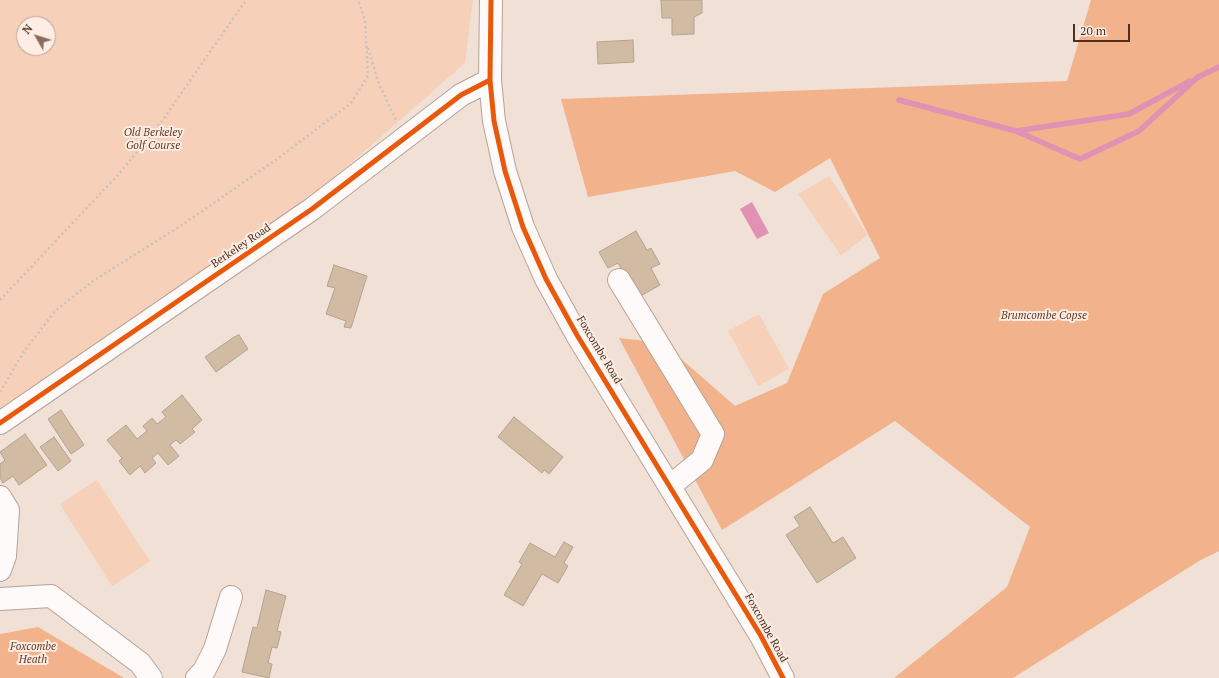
<!DOCTYPE html>
<style>
body{margin:0}
#map{position:relative;width:1219px;height:678px;overflow:hidden;background:#f0e0d6;font-family:"PT Serif",serif}
canvas{display:block}
.north{position:absolute;left:16px;top:16px;width:40px;height:40px;box-sizing:border-box;background:#fdede5;border:1px solid #b7a296;border-radius:50%;rotate:309deg;font-size:11px;font-weight:700;line-height:16px;text-align:center;color:#4e311f}
.north::after{content:'';display:block;margin:auto;width:14px;height:18px;background:#876e5f;clip-path:polygon(50% 0,100% 100%,50% 72%,0 100%)}
.scale{position:absolute;left:1073px;top:24px;width:57px;height:18px;box-sizing:border-box;border:2px solid #4e311f;border-top:0;padding-left:5px;font-size:12px;line-height:14px;white-space:nowrap;color:#4e311f;-webkit-text-stroke:3px #fdede5;paint-order:stroke}
</style>
<div id="map">
<canvas width="1219" height="678"></canvas>
<div class="north">N</div>
<div class="scale">20 m</div>
</div>
<script>
const g = document.querySelector('canvas').getContext('2d');
g.lineJoin = 'round';
function paint(path, color) { g.fillStyle = color; g.fill(path, 'evenodd'); }
const poly = rows => new Path2D(rows.map(r => 'M' + r).join(''));
function trace(path, color, width, dash) { g.strokeStyle = color; g.lineWidth = width; g.lineCap = dash ? 'butt' : 'round'; g.setLineDash(dash || []); g.stroke(path); }
function label(font, color, halo, rows, align = 'center') {
  g.font = font + ' "PT Serif",serif'; g.lineWidth = 4; g.setLineDash([]); g.textBaseline = 'middle'; g.strokeStyle = halo; g.fillStyle = color; for (const [text, x, y, turn = 0] of rows) {
    g.save(); g.translate(x, y); g.rotate((+turn || 0) * Math.PI / 180); g.textAlign = isNaN(turn) ? turn : align; if (halo) g.strokeText(text, 0, 0); g.fillText(text, 0, 0); g.restore();
  }
}
paint(poly([
 [0,0,473,0,465,63,308,201,0,412],
 [24,24,48,24,48,48,24,48],
 [829,176,868,235,841,255,798,194],
 [759,314,789,369,758,386,728,331],
 [97,480,150,561,112,586,60,504]
]), '#f7d0b9');
paint(poly([
 [1091,0,1219,0,1219,551,1199,561,1013,678,894,678,1007,587,1030,527,895,421,722,530,619,338,663,343,735,406,787,383,823,294,880,258,830,158,775,192,735,171,588,197,561,99,1067,81],
 [38,627,124,678,0,678,0,634]
]), '#f2b28b');
paint(poly([
 [752,202,769,233,757,239,740,209]
]), '#e191b4');
trace(poly([
 [899,100,1016,131,1080,159,1139,131,1198,77,1219,67],
 [1016,131,1129,114,1190,81]
]), '#e191b4', 5.5);
const building = poly([
 [661,0,702,0,702,13,694,17,694,34,672,35,672,18,662,18,661,0],
 [633,40,634,62,598,64,597,42,633,40],
 [636,231,647,250,651,248,660,264,651,268,660,285,637,298,618,263,608,268,599,252,636,231],
 [334,265,367,276,351,328,344,327,346,321,326,314,335,288,327,286,334,265],
 [239,335,248,349,216,372,205,357,234,337,239,335],
 [182,395,202,420,192,429,195,432,180,444,176,440,170,445,179,456,168,465,158,453,152,458,156,463,145,473,140,466,130,475,119,461,122,458,107,440,126,425,137,439,147,431,143,426,152,418,157,424,166,417,162,412,182,395],
 [61,410,84,445,71,454,48,419,61,410],
 [514,417,563,457,549,474,544,470,542,473,498,437,514,417],
 [25,434,47,465,19,485,13,476,3,483,0,478,0,464,5,460,0,452,25,434],
 [54,437,71,461,58,471,40,447,54,437],
 [810,507,833,543,843,537,856,558,817,583,786,535,800,526,794,517,810,507],
 [564,542,573,547,564,563,568,566,558,583,542,574,523,606,504,595,522,564,519,562,530,543,555,557,564,542],
 [266,590,286,596,277,631,281,632,277,648,272,647,268,663,272,664,269,678,242,672,253,627,257,628,266,590]
]);
paint(building, '#d1bba2');
trace(building, '#b4a291', 1);
const minor = poly([
 [491,0,490,80,494,121,505,171,523,227,546,279,577,335,761,636,783,678],
 [619,280,713,434,702,460,670,486],
 [0,423,312,209,461,95,490,80],
 [0,497,8,510,5,556,0,570],
 [0,599,51,596,140,663,151,678],
 [197,678,204,671,215,649,231,597]
]);
trace(minor, '#b7a397', 24);
trace(poly([
 [368,48,379,84,396,120],
 [0,300,118,175,162,121,246,0],
 [0,392,23,353,55,311,93,281,185,223,277,159,351,103,368,76,365,20,358,0]
]), '#cac1bb', 2.5, [2, 3]);
trace(minor, '#fdfaf9', 22);
trace(poly([
 [491,0,490,80,494,121,505,171,523,227,546,279,577,335,761,636,783,678],
 [0,423,312,209,461,95,490,80]
]), '#e8590c', 5);
label('italic 11px', '#643a20', '#fdede5', [
 ["Old Berkeley",153,133],
 ["Golf Course",153,146],
 ["Brumcombe Copse",1044,316],
 ["Foxcombe",33,647],
 ["Heath",33,660]
]);
label('11px', '#4e311f', '#fdede5', [
 ["Berkeley Road",241,246,-34],
 ["Foxcombe Road",599,350,59],
 ["Foxcombe Road",766,628,61]
]);
</script>
